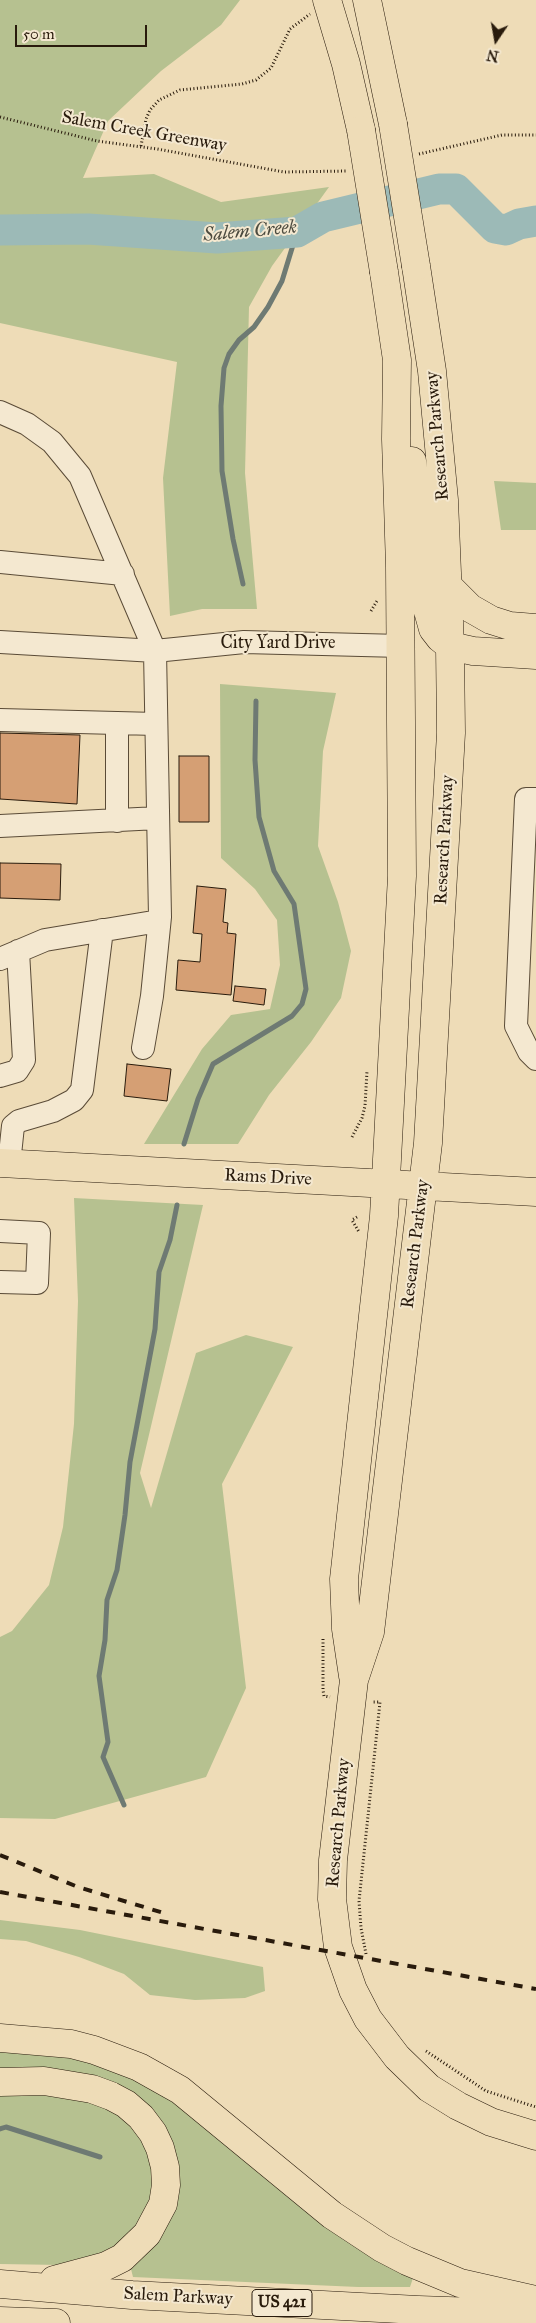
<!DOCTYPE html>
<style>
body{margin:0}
#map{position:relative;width:536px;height:2323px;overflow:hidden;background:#eedcb7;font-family:"IM FELL Great Primer",serif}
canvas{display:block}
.north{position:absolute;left:471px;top:15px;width:50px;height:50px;-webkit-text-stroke:4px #f4e8d0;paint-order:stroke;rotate:192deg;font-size:14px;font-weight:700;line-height:20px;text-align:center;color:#291b0c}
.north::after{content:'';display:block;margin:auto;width:18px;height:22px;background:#291b0c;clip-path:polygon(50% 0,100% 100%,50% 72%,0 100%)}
.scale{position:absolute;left:15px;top:25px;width:132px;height:22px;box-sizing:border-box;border:2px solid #291b0c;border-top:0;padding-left:6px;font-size:15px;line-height:18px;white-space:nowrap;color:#291b0c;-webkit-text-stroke:4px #f4e8d0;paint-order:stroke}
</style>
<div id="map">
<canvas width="536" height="2323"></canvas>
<div class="north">N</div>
<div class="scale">50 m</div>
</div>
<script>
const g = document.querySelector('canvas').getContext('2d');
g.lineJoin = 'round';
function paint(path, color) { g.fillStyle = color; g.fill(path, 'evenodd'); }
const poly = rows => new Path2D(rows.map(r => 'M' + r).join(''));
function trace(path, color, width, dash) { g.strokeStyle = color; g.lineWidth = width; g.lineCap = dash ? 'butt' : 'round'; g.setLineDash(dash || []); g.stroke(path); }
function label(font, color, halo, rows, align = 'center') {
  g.font = font + ' "IM FELL Great Primer",serif'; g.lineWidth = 4; g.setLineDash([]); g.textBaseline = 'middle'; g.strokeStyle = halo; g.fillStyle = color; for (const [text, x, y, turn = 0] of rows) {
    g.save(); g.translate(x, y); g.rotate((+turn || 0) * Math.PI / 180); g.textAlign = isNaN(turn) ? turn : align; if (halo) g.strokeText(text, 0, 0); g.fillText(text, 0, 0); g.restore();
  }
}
paint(poly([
 [0,0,240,0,221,25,161,71,108,121,83,178,154,174,221,202,329,187,272,266,249,307,245,473,257,609,202,609,170,616,163,478,177,362,0,323],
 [494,481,536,483,536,530,501,530],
 [220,684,336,693,323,751,318,846,338,902,351,951,341,998,311,1042,269,1095,238,1144,144,1144,202,1049,231,1015,270,1009,280,965,277,920,255,889,221,858],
 [74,1198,203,1205,140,1473,151,1508,196,1353,246,1335,293,1347,222,1484,246,1688,206,1777,55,1819,0,1818,0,1637,12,1631,49,1585,63,1527,74,1424,78,1301],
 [0,1920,80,1930,263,1967,265,1991,245,1998,195,2000,150,1995,124,1974,79,1957,26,1941,0,1939],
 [0,2046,61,2051,163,2091,413,2278,410,2287,358,2287,133,2277,130,2265,156,2240,155,2119,0,2071],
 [0,2092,59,2093,118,2112,146,2143,156,2181,143,2222,108,2253,61,2265,0,2264]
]), '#b6c190');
trace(poly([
 [243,584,233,539,222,471,221,406,224,368,229,354,239,340,254,327,268,307,282,281,297,232],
 [184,1144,198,1099,213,1064,292,1016,302,1004,306,989,294,904,274,871,259,817,255,760,256,701],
 [124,1805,103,1757,108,1742,99,1676,105,1640,107,1600,117,1570,125,1515,130,1462,155,1329,159,1272,170,1240,177,1205],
 [0,2129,6,2127,100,2157]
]), '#6e7a73', 5);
trace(poly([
 [0,230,88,229,217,238,297,232,323,217,439,189,456,189,495,228,506,230,519,224,536,221]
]), '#9cbab7', 31);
const building = poly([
 [0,733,80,735,77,804,0,799,0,733],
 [179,756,209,756,209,822,179,822,179,756],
 [0,863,61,864,60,900,0,898,0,863],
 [197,886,226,889,223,922,228,923,227,933,236,934,231,995,176,990,178,960,200,962,202,934,193,933,197,886],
 [235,986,266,989,264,1005,233,1001,235,986],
 [127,1064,171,1069,167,1101,124,1096,127,1064]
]);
paint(building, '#d59f74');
trace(building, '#291b0c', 1);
const minor = poly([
 [0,412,27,424,52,442,80,476,155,651,160,917,152,996,143,1048],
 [0,562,123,574],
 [0,642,155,651,244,642,401,646],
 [0,720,156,724],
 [536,799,526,799,516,1026,529,1052,536,1059],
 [117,821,117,723],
 [0,826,158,818],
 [0,959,45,940,159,921],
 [0,1076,17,1071,24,1060,18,951],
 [9,1164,13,1126,19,1121,53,1111,74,1100,82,1090,102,930],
 [0,1231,39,1233,37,1283,0,1282]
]);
const major = poly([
 [327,0,346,64,361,130],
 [367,0,393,124],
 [416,266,432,371,444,500,450,646,451,733,428,1143,370,1632,354,1680,333,1860,332,1899,338,1947,353,1990,368,2019,397,2057,429,2088,458,2106,491,2122,536,2136],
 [412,461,422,540,425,600,433,629,440,638,450,646,473,651,536,655],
 [448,586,470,608,491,620,510,626,536,628],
 [0,1163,536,1192],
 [353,1676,346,1629,344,1579,384,1216,402,876,400,567,396,439,397,360,384,272]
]);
const highway = poly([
 [0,2038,71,2044,94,2050,139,2067,180,2090,332,2215,382,2248,407,2261,460,2283,536,2300],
 [0,2082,44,2081,92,2089,111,2096,126,2104,141,2117,153,2133,160,2148,165,2167,166,2185,163,2204,147,2234,122,2258,106,2266,54,2280],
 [0,2284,132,2295,418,2310,536,2314],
 [0,2321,56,2323]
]);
trace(minor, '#5a4b37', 24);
trace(major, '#291b0c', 29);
trace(highway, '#291b0c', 29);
trace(poly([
 [0,117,97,141,157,149,284,172,347,171],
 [141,146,146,119,150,110,159,100,180,90,242,84,256,80,271,68,290,29,310,14],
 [419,154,502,135,536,135],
 [371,611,377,601],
 [352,1137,362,1118,365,1106,367,1071],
 [357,1217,352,1220,359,1232],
 [323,1639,323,1690,324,1696,330,1697],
 [366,1954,361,1928,359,1901,380,1702,373,1702],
 [426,2051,486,2091,536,2107]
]), '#291b0c', 3, [1, 2.5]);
trace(minor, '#f4e8d0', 22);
trace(major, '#eedcb7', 28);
trace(highway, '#eedcb7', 28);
trace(poly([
 [0,1855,78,1887,167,1914],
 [0,1892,536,1989]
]), '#291b0c', 4, [9, 9]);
const majorBridge = poly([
 [393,124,416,266],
 [361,130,384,272]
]);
trace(majorBridge, '#291b0c', 29, []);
trace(majorBridge, '#eedcb7', 28);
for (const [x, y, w] of [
 [282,2303,60]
]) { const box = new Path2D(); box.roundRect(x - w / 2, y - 13.5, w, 27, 4); g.fillStyle = '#f4e8d0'; g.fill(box); trace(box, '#291b0c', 1); }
label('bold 16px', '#291b0c', null, [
 ["US 421",282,2303]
]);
label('18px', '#291b0c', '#f4e8d0', [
 ["Salem Creek Greenway",144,132,10],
 ["Research Parkway",438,436,-95],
 ["City Yard Drive",278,644],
 ["Research Parkway",445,840,-87],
 ["Rams Drive",268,1178,3],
 ["Research Parkway",416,1244,-83],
 ["Research Parkway",339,1823,-85],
 ["Salem Parkway",178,2297,3]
]);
label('italic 19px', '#4c4b3f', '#f4e8d0', [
 ["Salem Creek",250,232,-5]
]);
</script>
